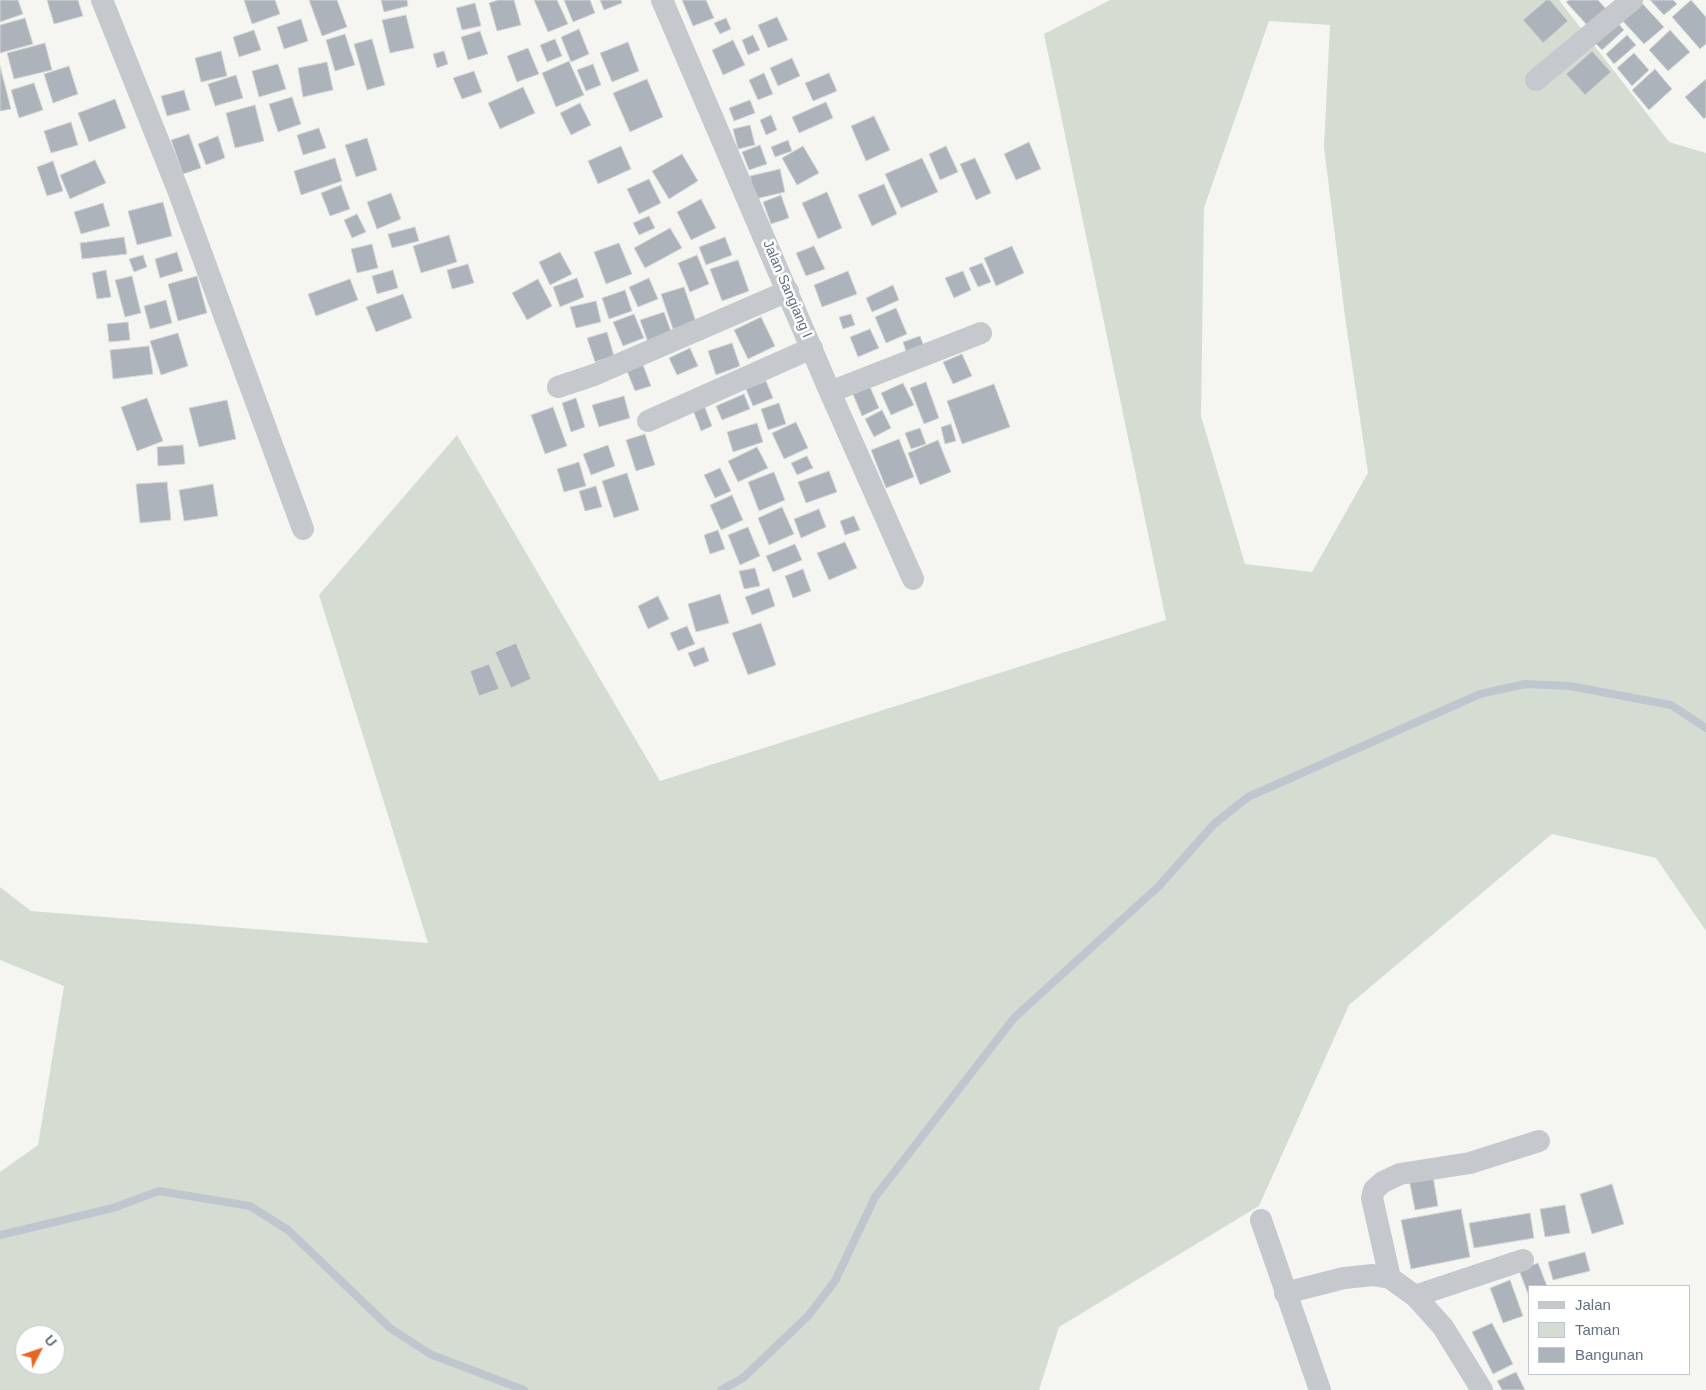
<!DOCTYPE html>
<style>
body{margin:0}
#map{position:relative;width:1706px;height:1390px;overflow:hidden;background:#f5f6f2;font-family:Arial,sans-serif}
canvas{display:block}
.legend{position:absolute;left:1528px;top:1285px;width:162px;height:90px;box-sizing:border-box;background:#fff;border:1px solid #c1c6ce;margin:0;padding:6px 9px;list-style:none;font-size:15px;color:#637184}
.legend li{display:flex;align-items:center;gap:10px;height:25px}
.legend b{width:25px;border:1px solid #c1c6ce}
.north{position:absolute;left:15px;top:1325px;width:50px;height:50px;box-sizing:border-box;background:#fff;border:1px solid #c1c6ce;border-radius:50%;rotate:49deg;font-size:14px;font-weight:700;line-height:20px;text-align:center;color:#637184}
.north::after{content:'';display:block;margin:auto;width:18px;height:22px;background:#e8661f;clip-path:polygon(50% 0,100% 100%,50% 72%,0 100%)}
</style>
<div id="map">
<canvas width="1706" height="1390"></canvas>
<ul class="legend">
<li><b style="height:6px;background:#c5c8cc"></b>Jalan</li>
<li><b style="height:14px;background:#d5ddd3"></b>Taman</li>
<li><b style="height:14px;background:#adb3ba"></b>Bangunan</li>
</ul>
<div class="north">U</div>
</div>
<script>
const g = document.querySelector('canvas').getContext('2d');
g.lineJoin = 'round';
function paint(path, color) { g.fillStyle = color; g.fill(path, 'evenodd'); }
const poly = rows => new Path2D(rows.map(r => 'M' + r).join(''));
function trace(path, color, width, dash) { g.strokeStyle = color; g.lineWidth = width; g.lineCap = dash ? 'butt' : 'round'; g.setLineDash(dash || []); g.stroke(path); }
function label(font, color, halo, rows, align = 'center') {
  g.font = font + ' Arial,sans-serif'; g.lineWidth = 5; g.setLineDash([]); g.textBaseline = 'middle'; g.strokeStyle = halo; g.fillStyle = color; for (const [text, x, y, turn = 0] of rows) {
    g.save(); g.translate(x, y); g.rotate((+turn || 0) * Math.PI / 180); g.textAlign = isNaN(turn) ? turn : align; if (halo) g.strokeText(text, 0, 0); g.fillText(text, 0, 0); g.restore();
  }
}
paint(poly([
 [1110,0,1559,0,1669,142,1706,153,1706,931,1656,858,1552,834,1349,1005,1259,1206,1059,1327,1039,1390,0,1390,0,1172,38,1145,64,986,0,960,0,887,31,911,428,943,319,595,457,435,660,781,1166,620,1044,34],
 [1269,21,1330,25,1324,147,1345,317,1368,473,1312,572,1245,564,1201,416,1204,208],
 [25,1335,55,1335,55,1365,25,1365]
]), '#d5ddd3');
trace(poly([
 [0,1235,113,1208,159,1191,250,1206,288,1230,390,1328,430,1354,524,1390],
 [721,1390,743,1378,808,1316,835,1281,875,1197,1014,1018,1159,886,1214,824,1248,797,1480,694,1525,684,1570,686,1671,705,1706,728]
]), '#bec7cd', 8);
const building = poly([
 [0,0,18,0,23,14,0,22,0,0],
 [47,0,78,0,83,16,54,24,47,0],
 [244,0,275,0,280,14,252,24,244,0],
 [309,0,337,0,347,27,322,36,309,0],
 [381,0,407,0,408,6,384,12,381,0],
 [498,0,514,0,521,25,497,31,489,3,498,0],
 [534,0,557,0,568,24,548,32,534,0],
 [564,0,590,0,595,13,573,22,564,0],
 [600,0,621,0,622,3,604,10,600,0],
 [682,0,706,0,714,18,693,26,682,0],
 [1546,0,1550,0,1568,21,1543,43,1523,20,1546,0],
 [1569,0,1598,0,1607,10,1588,26,1566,2,1569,0],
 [1650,0,1673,0,1677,4,1664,15,1650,0],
 [1691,0,1706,17,1706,44,1700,49,1672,17,1691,0],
 [1640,1,1664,27,1644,44,1620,18,1640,1],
 [475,3,481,26,462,30,456,8,475,3],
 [406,15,414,48,390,53,382,20,406,15],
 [777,17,788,40,768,48,758,25,777,17],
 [25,18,33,44,0,53,0,25,25,18],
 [726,18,731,29,720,34,714,23,726,18],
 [301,19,308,41,284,49,277,27,301,19],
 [1614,19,1624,30,1602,50,1591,39,1614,19],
 [579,29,589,54,571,62,561,37,579,29],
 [254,30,261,50,239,57,233,37,254,30],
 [1670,30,1690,52,1668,71,1649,50,1670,30],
 [480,31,488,54,468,60,461,37,480,31],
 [345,34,355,65,335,71,326,40,345,34],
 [753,35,760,50,748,55,742,40,753,35],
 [1627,35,1636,45,1614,64,1606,54,1627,35],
 [372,39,385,85,367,90,354,44,372,39],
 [555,39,562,56,547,62,540,45,555,39],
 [733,40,745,65,723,75,712,50,733,40],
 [628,42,639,71,612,82,600,53,628,42],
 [45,43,52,70,14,79,7,53,45,43],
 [528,48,539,74,517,82,507,56,528,48],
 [221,51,227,76,201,82,195,58,221,51],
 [444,51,448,64,437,68,433,54,444,51],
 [1592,51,1611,72,1585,95,1566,74,1592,51],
 [1634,53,1649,70,1632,86,1617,68,1634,53],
 [792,58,800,76,778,86,770,68,792,58],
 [569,61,584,95,556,107,542,73,569,61],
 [327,62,333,90,303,97,298,68,327,62],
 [278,64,286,89,259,97,252,71,278,64],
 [593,64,601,85,586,91,577,70,593,64],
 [0,66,11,109,0,111,0,66],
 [69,66,78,94,53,103,44,74,69,66],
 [1655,69,1672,89,1649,110,1632,90,1655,69],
 [474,71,482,92,462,99,453,78,474,71],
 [764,73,773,94,758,100,749,80,764,73],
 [829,73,837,91,813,101,805,83,829,73],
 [236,75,243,98,215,106,208,84,236,75],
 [647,79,663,117,630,132,613,93,647,79],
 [1706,79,1706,117,1704,119,1685,97,1706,79],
 [34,83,43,110,19,118,11,90,34,83],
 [523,87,535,113,500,129,488,103,523,87],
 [184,90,190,110,167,116,161,96,184,90],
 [292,97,301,124,278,132,269,104,292,97],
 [115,99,126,128,89,142,78,113,115,99],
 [750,100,755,113,734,121,729,108,750,100],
 [826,102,833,118,799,133,792,117,826,102],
 [580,103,591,125,571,135,560,113,580,103],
 [255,105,264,141,235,148,226,113,255,105],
 [771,115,777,130,766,135,760,120,771,115],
 [874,116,890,150,866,161,851,126,874,116],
 [71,122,78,145,51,153,44,131,71,122],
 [750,125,755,145,738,149,733,129,750,125],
 [319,128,326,148,303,155,297,135,319,128],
 [189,134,201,168,183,174,171,140,189,134],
 [218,136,225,158,206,165,198,144,218,136],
 [367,138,377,170,356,177,345,145,367,138],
 [788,140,792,151,775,157,771,147,788,140],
 [1029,142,1041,169,1016,180,1004,154,1029,142],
 [760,145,767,164,749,170,742,152,760,145],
 [621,146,631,169,598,184,588,161,621,146],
 [803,146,819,173,797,185,782,158,803,146],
 [946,146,958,172,940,180,929,154,946,146],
 [682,154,698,181,669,199,652,171,682,154],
 [335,158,342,181,301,195,294,171,335,158],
 [922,158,938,192,901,208,885,174,922,158],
 [975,158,991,193,976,200,960,164,975,158],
 [95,160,106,183,70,199,60,175,95,160],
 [53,161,63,191,47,196,37,167,53,161],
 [780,169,785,192,755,199,750,176,780,169],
 [649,179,661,203,639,214,627,189,649,179],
 [884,184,897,214,872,226,858,195,884,184],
 [341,185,350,209,330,216,321,193,341,185],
 [827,192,842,228,818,239,802,203,827,192],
 [391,193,401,219,377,229,367,202,391,193],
 [781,195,789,218,771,224,763,202,781,195],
 [701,199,716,228,691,240,677,212,701,199],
 [163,202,172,236,137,245,128,211,163,202],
 [103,203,110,226,81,234,74,212,103,203],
 [357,214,366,232,352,238,344,220,357,214],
 [649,216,655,228,639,235,633,223,649,216],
 [415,227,419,241,392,248,388,234,415,227],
 [670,228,682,248,645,268,634,248,670,228],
 [449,235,457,262,421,273,413,246,449,235],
 [124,237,127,254,82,259,80,243,124,237],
 [725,237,732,255,706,265,699,247,725,237],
 [619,243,632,274,606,284,594,252,619,243],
 [372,244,378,268,357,273,351,249,372,244],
 [814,246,825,269,806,276,796,253,814,246],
 [1012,246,1024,273,996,286,984,258,1012,246],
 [177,252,183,271,160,278,155,259,177,252],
 [560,252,572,274,550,285,539,262,560,252],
 [143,255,147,267,134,272,129,259,143,255],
 [697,255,709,284,690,292,678,263,697,255],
 [738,260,749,291,722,301,710,269,738,260],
 [982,263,991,282,978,287,969,268,982,263],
 [468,264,474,283,452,289,447,270,468,264],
 [106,270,111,297,97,299,92,273,106,270],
 [393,270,398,288,377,294,372,276,393,270],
 [848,271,857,294,822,307,814,285,848,271],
 [963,271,971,290,954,298,945,278,963,271],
 [132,276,141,313,125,317,115,280,132,276],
 [197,276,207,313,178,321,168,284,197,276],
 [577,278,584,297,560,307,553,287,577,278],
 [649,278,658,299,638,307,629,287,649,278],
 [350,279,358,300,316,316,308,294,350,279],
 [538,279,552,306,527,320,512,293,538,279],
 [893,285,899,300,872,312,866,298,893,285],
 [684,287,696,322,673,329,661,294,684,287],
 [625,290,632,311,609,319,602,298,625,290],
 [403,294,412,318,376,332,366,307,403,294],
 [166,300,172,323,150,329,144,306,166,300],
 [596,301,601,322,576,328,570,307,596,301],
 [896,308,907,334,886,343,875,317,896,308],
 [664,312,672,334,648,342,640,320,664,312],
 [634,314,644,338,623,346,613,322,634,314],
 [851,314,855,325,843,329,839,317,851,314],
 [761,317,775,346,748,359,734,330,761,317],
 [128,322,130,340,109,342,107,324,128,322],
 [870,329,879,348,858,357,850,337,870,329],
 [607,332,614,356,595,362,587,338,607,332],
 [178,333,188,366,161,375,150,341,178,333],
 [920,336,926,352,908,358,903,342,920,336],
 [732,343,740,366,716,375,708,351,732,343],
 [149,346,153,374,113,379,110,350,149,346],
 [690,348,698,366,677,375,669,358,690,348],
 [962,354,972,376,953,384,943,362,962,354],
 [643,365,651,386,635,391,627,371,643,365],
 [867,380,879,408,862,416,850,387,867,380],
 [766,381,773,398,753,406,746,389,766,381],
 [926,382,939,418,924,424,910,388,926,382],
 [903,383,914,405,891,415,881,393,903,383],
 [994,384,1010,427,962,444,947,401,994,384],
 [744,394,750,409,722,420,716,406,744,394],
 [624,396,630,418,599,427,592,405,624,396],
 [147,398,163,441,137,451,121,407,147,398],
 [576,398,585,427,571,432,562,403,576,398],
 [227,400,236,439,199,447,189,408,227,400],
 [779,403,786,424,768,430,761,409,779,403],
 [704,405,712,426,701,431,693,410,704,405],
 [553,407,567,446,545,454,531,415,553,407],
 [882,410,891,428,874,437,865,419,882,410],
 [796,422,808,448,784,459,772,433,796,422],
 [757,423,763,442,733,452,727,432,757,423],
 [951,424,956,441,945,444,941,427,951,424],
 [920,428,926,444,911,449,905,433,920,428],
 [645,434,655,465,636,471,626,440,645,434],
 [899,439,914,477,886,488,871,450,899,439],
 [938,440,951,472,920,485,908,453,938,440],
 [183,445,185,464,158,466,157,447,183,445],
 [608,445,615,466,591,475,583,454,608,445],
 [757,447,768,468,738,482,728,461,757,447],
 [807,456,813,468,797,475,791,463,807,456],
 [579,462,586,486,564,492,557,469,579,462],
 [720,468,731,491,715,498,704,475,720,468],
 [829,471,837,492,806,503,798,482,829,471],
 [774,472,785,500,759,511,748,482,774,472],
 [627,473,639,510,614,518,602,481,627,473],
 [167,482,171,520,140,523,136,484,167,482],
 [213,484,218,516,184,521,179,490,213,484],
 [596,486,602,507,585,511,579,491,596,486],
 [732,495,743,520,721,530,710,505,732,495],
 [782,507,794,534,769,545,758,518,782,507],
 [819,509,826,527,801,538,794,519,819,509],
 [854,516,860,530,845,535,840,521,854,516],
 [748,527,760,556,740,565,728,535,748,527],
 [718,530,725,549,710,554,704,535,718,530],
 [845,542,857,568,829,580,817,553,845,542],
 [795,544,802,560,773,572,766,556,795,544],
 [755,568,760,586,744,589,739,571,755,568],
 [803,569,811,591,793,598,785,576,803,569],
 [769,588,775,606,752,615,745,597,769,588],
 [720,594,729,623,696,632,688,604,720,594],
 [658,596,669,619,648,629,638,606,658,596],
 [761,623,776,665,748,675,732,633,761,623],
 [687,626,695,644,678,651,670,633,687,626],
 [516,643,531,679,511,688,495,652,516,643],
 [704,647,709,661,694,667,688,653,704,647],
 [489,664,499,689,479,696,470,671,489,664],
 [1433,1176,1438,1206,1415,1210,1409,1179,1433,1176],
 [1612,1184,1624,1224,1592,1234,1580,1194,1612,1184],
 [1565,1205,1570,1233,1545,1237,1540,1209,1565,1205],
 [1461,1209,1470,1257,1411,1269,1401,1220,1461,1209],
 [1530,1213,1534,1238,1474,1248,1469,1223,1530,1213],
 [1585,1252,1590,1271,1553,1280,1548,1262,1585,1252],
 [1538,1263,1547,1286,1530,1286,1530,1299,1519,1270,1538,1263],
 [1510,1280,1523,1316,1503,1323,1490,1288,1510,1280],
 [1492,1323,1513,1364,1493,1374,1472,1332,1492,1323],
 [1516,1372,1525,1390,1502,1390,1497,1381,1516,1372]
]);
paint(building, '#adb3ba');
trace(building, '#d6d7d4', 1);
trace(poly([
 [102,0,178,190,303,529],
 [662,0,830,392,913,579],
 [1536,80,1632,0],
 [558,387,594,375,788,291],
 [830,392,981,333],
 [648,421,812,348],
 [1261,1220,1320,1390],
 [1390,1278,1372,1198,1374,1190,1383,1182,1400,1174,1470,1163,1539,1141],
 [1285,1293,1344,1278,1373,1275,1390,1278,1415,1296,1443,1327,1482,1390],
 [1415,1296,1523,1260]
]), '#c5c8cc', 22);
label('14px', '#637184', '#fff', [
 ["Jalan Sangiang I",787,289,67]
]);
</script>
